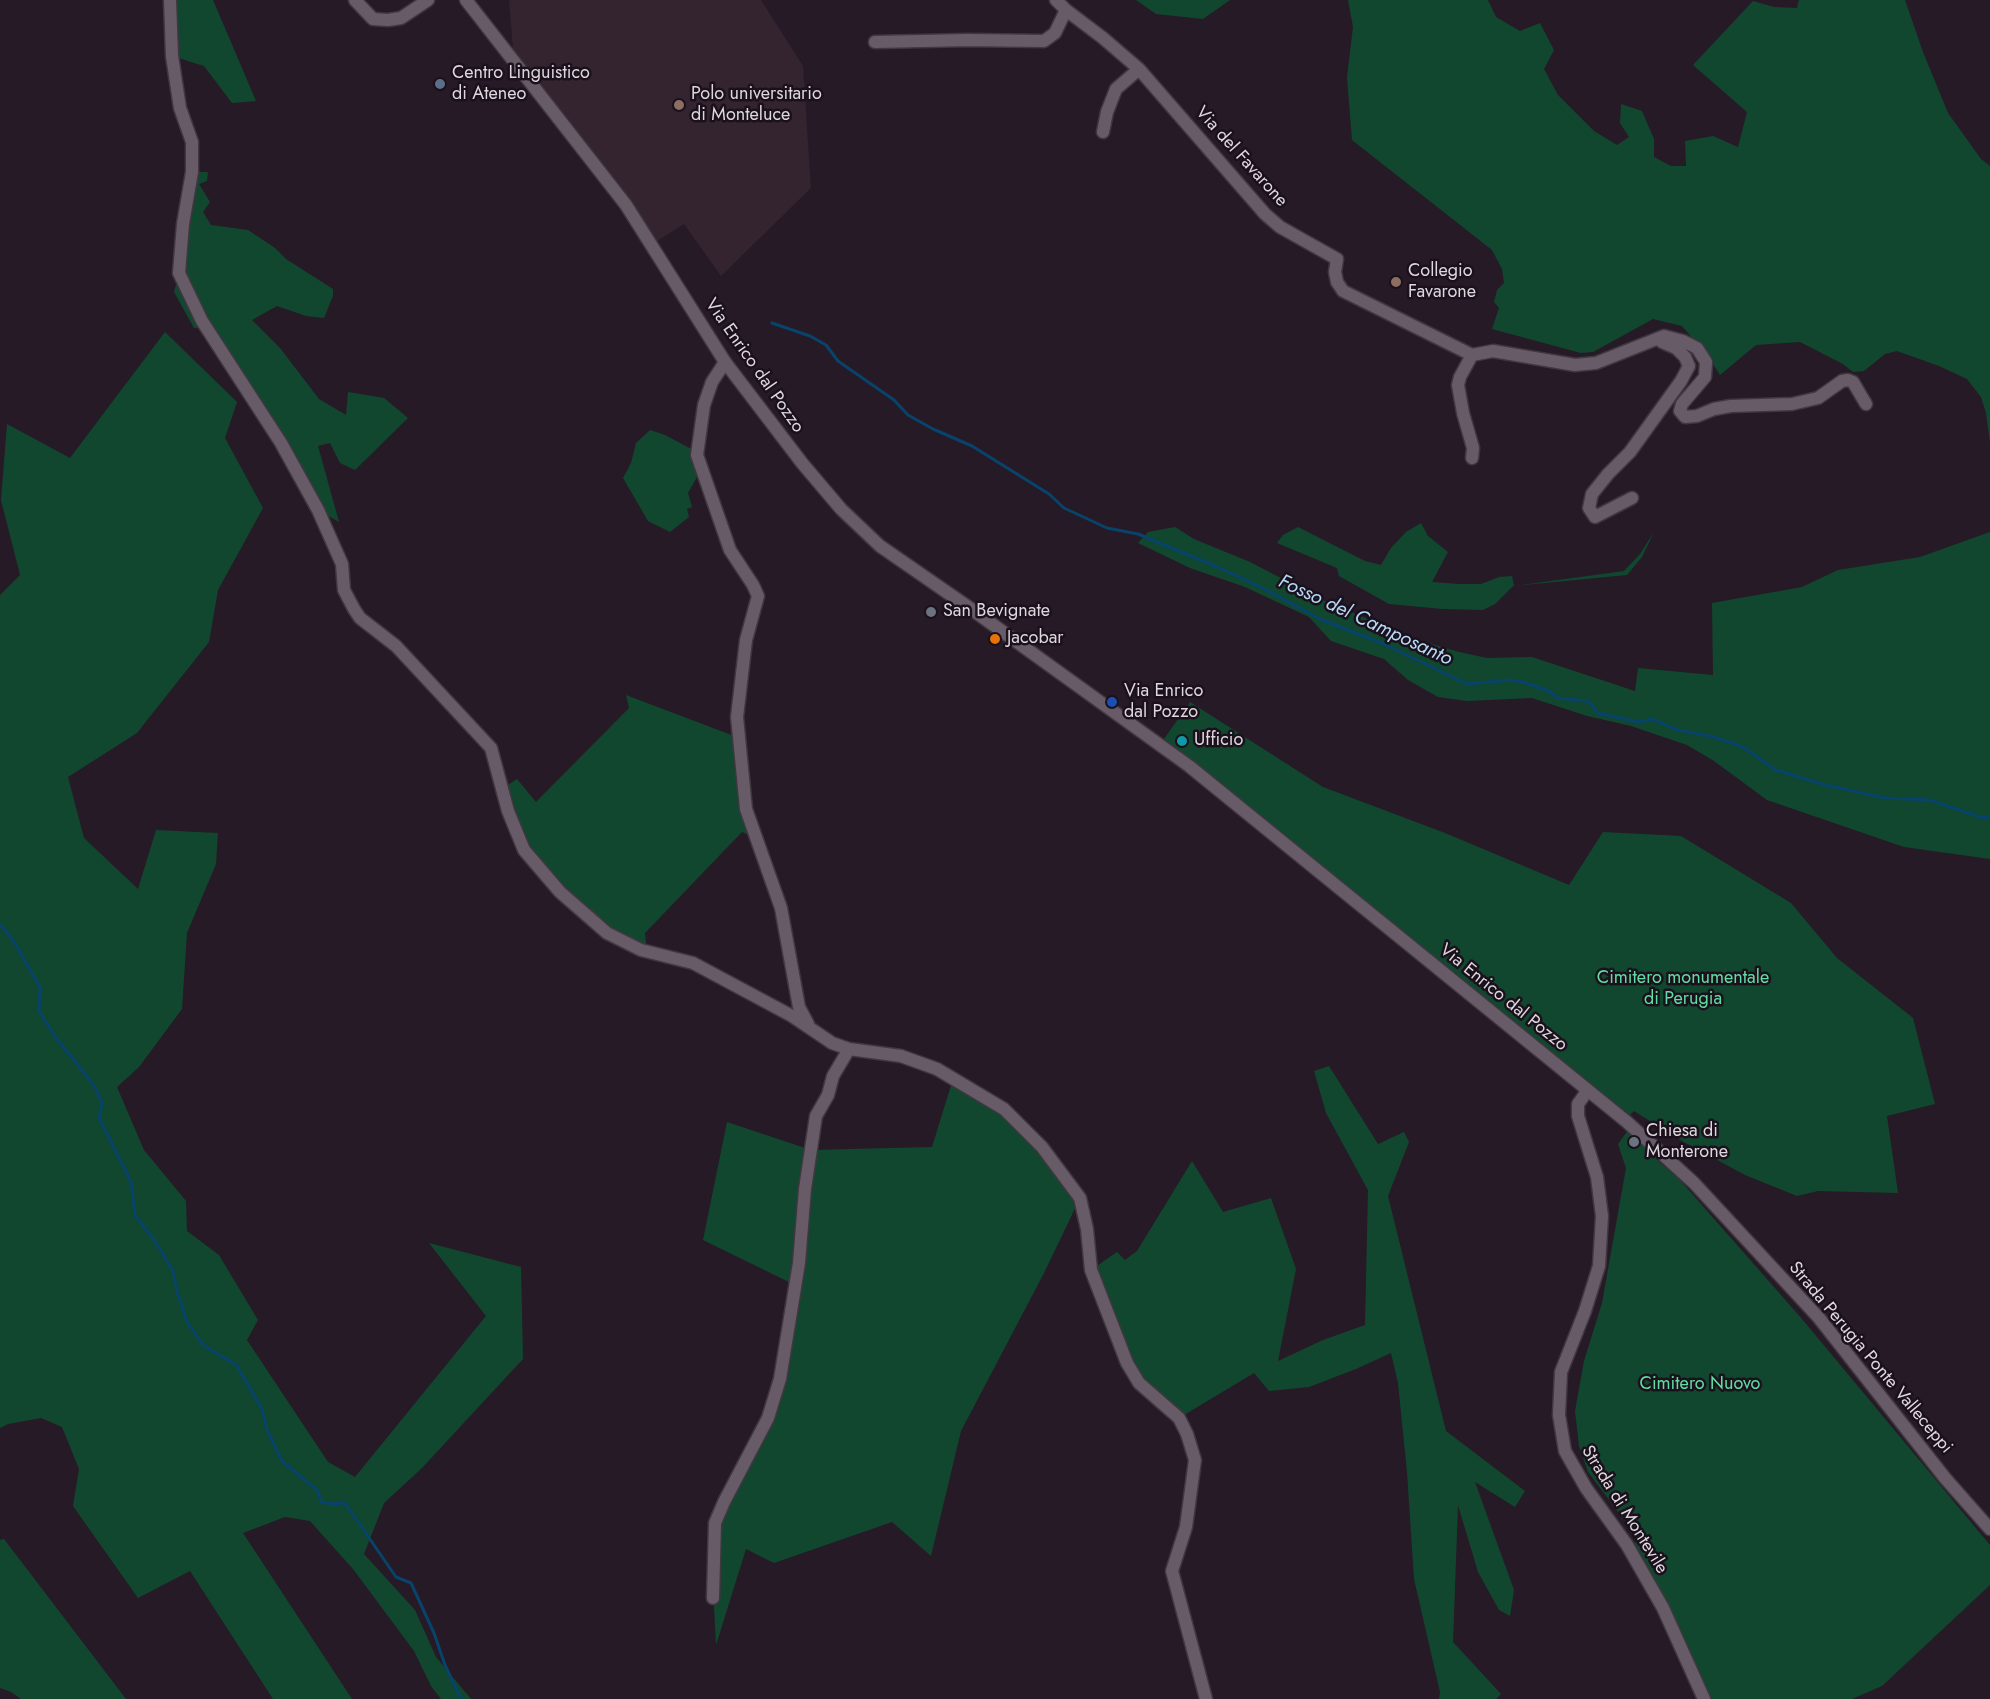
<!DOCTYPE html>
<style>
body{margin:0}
canvas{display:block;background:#251a25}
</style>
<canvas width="1990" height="1699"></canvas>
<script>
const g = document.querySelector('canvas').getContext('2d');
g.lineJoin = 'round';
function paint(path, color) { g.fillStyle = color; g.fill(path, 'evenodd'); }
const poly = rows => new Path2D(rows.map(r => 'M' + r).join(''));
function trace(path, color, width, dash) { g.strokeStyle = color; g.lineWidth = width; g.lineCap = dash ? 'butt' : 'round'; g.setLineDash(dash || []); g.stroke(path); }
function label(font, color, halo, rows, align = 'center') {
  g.font = font + ' Jost,sans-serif'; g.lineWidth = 5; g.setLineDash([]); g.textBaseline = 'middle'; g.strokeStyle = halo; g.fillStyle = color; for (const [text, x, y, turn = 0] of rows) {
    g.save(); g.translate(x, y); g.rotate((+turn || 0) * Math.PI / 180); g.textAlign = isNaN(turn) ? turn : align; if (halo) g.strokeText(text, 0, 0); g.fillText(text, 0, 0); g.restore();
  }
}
paint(poly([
 [509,0,761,0,803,66,811,188,721,276,684,224,651,245,513,49]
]), '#33242f');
paint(poly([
 [170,0,213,0,256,101,232,103,204,66,172,56],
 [1136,0,1230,0,1203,19,1156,14],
 [1348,0,1488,0,1496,17,1520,31,1540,23,1554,50,1544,69,1558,95,1594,131,1617,145,1629,137,1620,123,1621,104,1642,111,1654,139,1654,157,1671,166,1686,166,1685,141,1713,136,1738,147,1747,112,1693,65,1753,1,1774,7,1797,8,1799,0,1905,0,1923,52,1948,113,1981,159,1990,166,1990,443,1986,413,1981,397,1967,379,1939,366,1897,351,1885,354,1864,371,1853,372,1843,364,1800,342,1756,345,1720,375,1707,355,1682,326,1653,319,1593,352,1581,353,1492,329,1499,308,1494,302,1497,290,1504,283,1502,269,1492,250,1352,140,1347,77,1353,27],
 [192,172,208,172,207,181,199,184,210,202,203,212,211,225,248,230,275,248,286,259,333,289,333,296,324,318,306,316,277,306,252,320,280,348,319,399,346,415,348,392,384,398,408,418,355,470,340,463,330,443,318,446,339,522,318,510,207,329,194,328,174,292,179,273],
 [165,332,237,402,225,438,263,508,218,590,209,642,137,733,68,777,84,838,138,889,156,830,218,833,216,864,187,933,182,1009,139,1067,117,1087,144,1150,186,1201,187,1231,219,1255,258,1320,247,1340,328,1462,355,1477,486,1316,429,1243,521,1267,523,1359,422,1468,384,1503,364,1554,415,1610,436,1657,471,1699,441,1699,431,1686,414,1651,353,1569,310,1521,285,1517,243,1533,352,1699,273,1699,190,1571,138,1598,73,1506,79,1469,62,1427,41,1418,8,1424,0,1428,0,595,20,575,1,500,7,424,70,458],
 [650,430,665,435,697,452,702,475,697,477,688,493,692,507,687,509,689,517,670,532,648,521,623,478,631,463,636,443],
 [1421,523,1428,536,1448,552,1432,582,1459,584,1481,584,1499,577,1512,576,1514,586,1624,571,1640,554,1654,532,1642,557,1627,575,1513,586,1495,604,1483,610,1442,609,1389,604,1339,576,1337,568,1277,543,1283,535,1298,527,1365,561,1381,565,1391,548,1406,532],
 [1175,527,1194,539,1250,562,1325,601,1418,640,1459,652,1487,658,1532,657,1635,691,1638,668,1713,675,1712,603,1802,587,1838,570,1920,557,1990,532,1990,859,1904,847,1767,800,1714,761,1687,745,1631,726,1587,716,1532,698,1467,701,1438,697,1408,680,1384,659,1331,641,1309,617,1245,587,1190,568,1138,543,1148,532],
 [626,695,734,736,755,838,742,832,645,933,647,952,607,933,524,850,502,789,517,779,536,802,629,708],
 [1190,702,1323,787,1445,833,1569,885,1603,832,1681,836,1791,903,1837,958,1913,1018,1935,1104,1887,1116,1898,1193,1818,1191,1797,1196,1745,1175,1682,1141,1634,1111,1630,1115,1164,739],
 [1329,1066,1378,1144,1404,1132,1409,1142,1388,1196,1446,1431,1525,1491,1515,1507,1475,1482,1514,1590,1510,1616,1499,1610,1478,1572,1458,1505,1453,1642,1501,1694,1496,1699,1439,1699,1440,1692,1414,1579,1407,1472,1398,1383,1391,1353,1356,1369,1309,1387,1269,1391,1254,1373,1179,1418,1139,1383,1091,1270,1117,1252,1125,1260,1137,1251,1192,1161,1223,1212,1271,1198,1296,1269,1278,1361,1323,1340,1365,1325,1368,1190,1326,1113,1314,1071],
 [953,1079,1004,1109,1080,1198,1044,1273,961,1431,931,1556,892,1522,774,1563,746,1549,716,1645,713,1587,715,1523,768,1418,795,1285,703,1240,727,1122,811,1150,932,1147],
 [1629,1129,1660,1155,1656,1159,1680,1180,1802,1319,1990,1545,1990,1585,1882,1686,1852,1699,1702,1699,1627,1545,1640,1541,1588,1472,1579,1446,1575,1411,1584,1361,1602,1303,1626,1168,1618,1144],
 [4,1539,126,1699,21,1699,11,1692,0,1688,0,1540]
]), '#11472f');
trace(poly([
 [772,323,810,336,826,345,838,361,894,400,908,415,933,429,972,446,1049,494,1064,508,1107,528,1138,534,1215,566,1263,588,1320,619,1384,644,1467,684,1510,680,1523,682,1549,691,1557,698,1588,701,1598,713,1638,722,1653,719,1674,729,1714,737,1743,747,1776,770,1822,784,1885,798,1930,800,1980,817,1990,818],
 [0,925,11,937,40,987,39,1011,56,1038,93,1084,102,1102,99,1118,131,1182,135,1215,154,1240,173,1271,177,1291,187,1322,203,1345,236,1365,262,1409,267,1430,282,1461,318,1491,321,1502,333,1504,345,1503,396,1577,411,1583,434,1633,445,1665,461,1699]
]), '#07436b', 3);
const minor = poly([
 [170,0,172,56,180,108,192,142,192,172,183,224,179,273,202,321,281,443,318,510,342,564,344,590,354,609,360,618,396,646,491,748,508,811,524,850,560,892,607,933,641,950,693,963,792,1016,832,1043,849,1049,833,1076,828,1095,816,1116,805,1189,799,1263,780,1379,768,1418,724,1502,715,1523,713,1598],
 [355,0,373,19,388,20,401,18,428,0],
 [466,0,626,205,725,362,802,463,841,509,880,546,974,611,1189,766,1627,1122,1694,1183,1819,1318,1945,1478,1990,1529],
 [1056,0,1066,10,1103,38,1139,69,1265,214,1280,227,1337,259,1335,272,1337,282,1343,291,1472,355,1493,351,1575,365,1596,363,1664,336,1683,341,1697,348,1706,362,1705,377,1682,404,1680,411,1685,417,1697,416,1714,409,1731,406,1792,404,1818,398,1842,381,1848,380,1853,382,1866,404],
 [875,42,968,40,1044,41,1055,33,1066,10],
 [1103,132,1107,112,1116,89,1139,69],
 [1472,355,1460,377,1458,385,1463,413,1473,448,1472,458],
 [725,362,712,382,704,405,697,455,730,550,753,585,758,596,746,640,737,717,746,809,781,908,799,1007,808,1024],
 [1632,498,1595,517,1589,508,1592,494,1608,474,1630,452,1681,381,1689,366,1685,357,1676,348,1662,342],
 [849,1049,901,1056,937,1069,1004,1109,1042,1147,1080,1198,1087,1229,1091,1270,1127,1363,1139,1383,1179,1418,1187,1434,1195,1460,1186,1527,1172,1571,1206,1699],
 [1588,1090,1578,1104,1578,1116,1597,1177,1602,1216,1599,1266,1585,1311,1561,1372,1559,1415,1565,1451,1586,1488,1627,1545,1663,1608,1704,1699]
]);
trace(minor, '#403740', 15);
trace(minor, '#685b68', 12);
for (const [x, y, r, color] of [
 [440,84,6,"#5c6f8a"],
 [679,105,6,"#8d6e63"],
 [1396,282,6,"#8d6e63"],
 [931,612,6,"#6b7280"],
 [995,639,6,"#e8710a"],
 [1112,702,6,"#1a4fb4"],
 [1182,741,6,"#0f9aa8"],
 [1634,1142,6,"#6b7280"]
]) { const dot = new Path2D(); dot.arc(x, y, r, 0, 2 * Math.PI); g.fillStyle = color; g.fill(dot); trace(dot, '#1b111c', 2); }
label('18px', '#ded7de', '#1b111c', [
 ["Centro Linguistico",452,74],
 ["di Ateneo",452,95],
 ["Polo universitario",691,95],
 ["di Monteluce",691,116],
 ["Collegio",1408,272],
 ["Favarone",1408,293],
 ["San Bevignate",943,612],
 ["Jacobar",1007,639],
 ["Via Enrico",1124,692],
 ["dal Pozzo",1124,713],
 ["Ufficio",1194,741],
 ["Chiesa di",1646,1132],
 ["Monterone",1646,1153]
], 'left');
label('18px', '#ded7de', '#1b111c', [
 ["Via del Favarone",1241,157,48],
 ["Via Enrico dal Pozzo",754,366,55],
 ["Via Enrico dal Pozzo",1503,998,39],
 ["Strada Perugia Ponte Valleceppi",1870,1358,50],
 ["Strada di Montevile",1624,1510,58]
]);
label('18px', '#60dda2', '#1b111c', [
 ["Cimitero monumentale",1683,979],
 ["di Perugia",1683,1000],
 ["Cimitero Nuovo",1700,1385]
]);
label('italic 20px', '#b6d9f8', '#1b111c', [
 ["Fosso del Camposanto",1365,621,25]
]);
</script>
